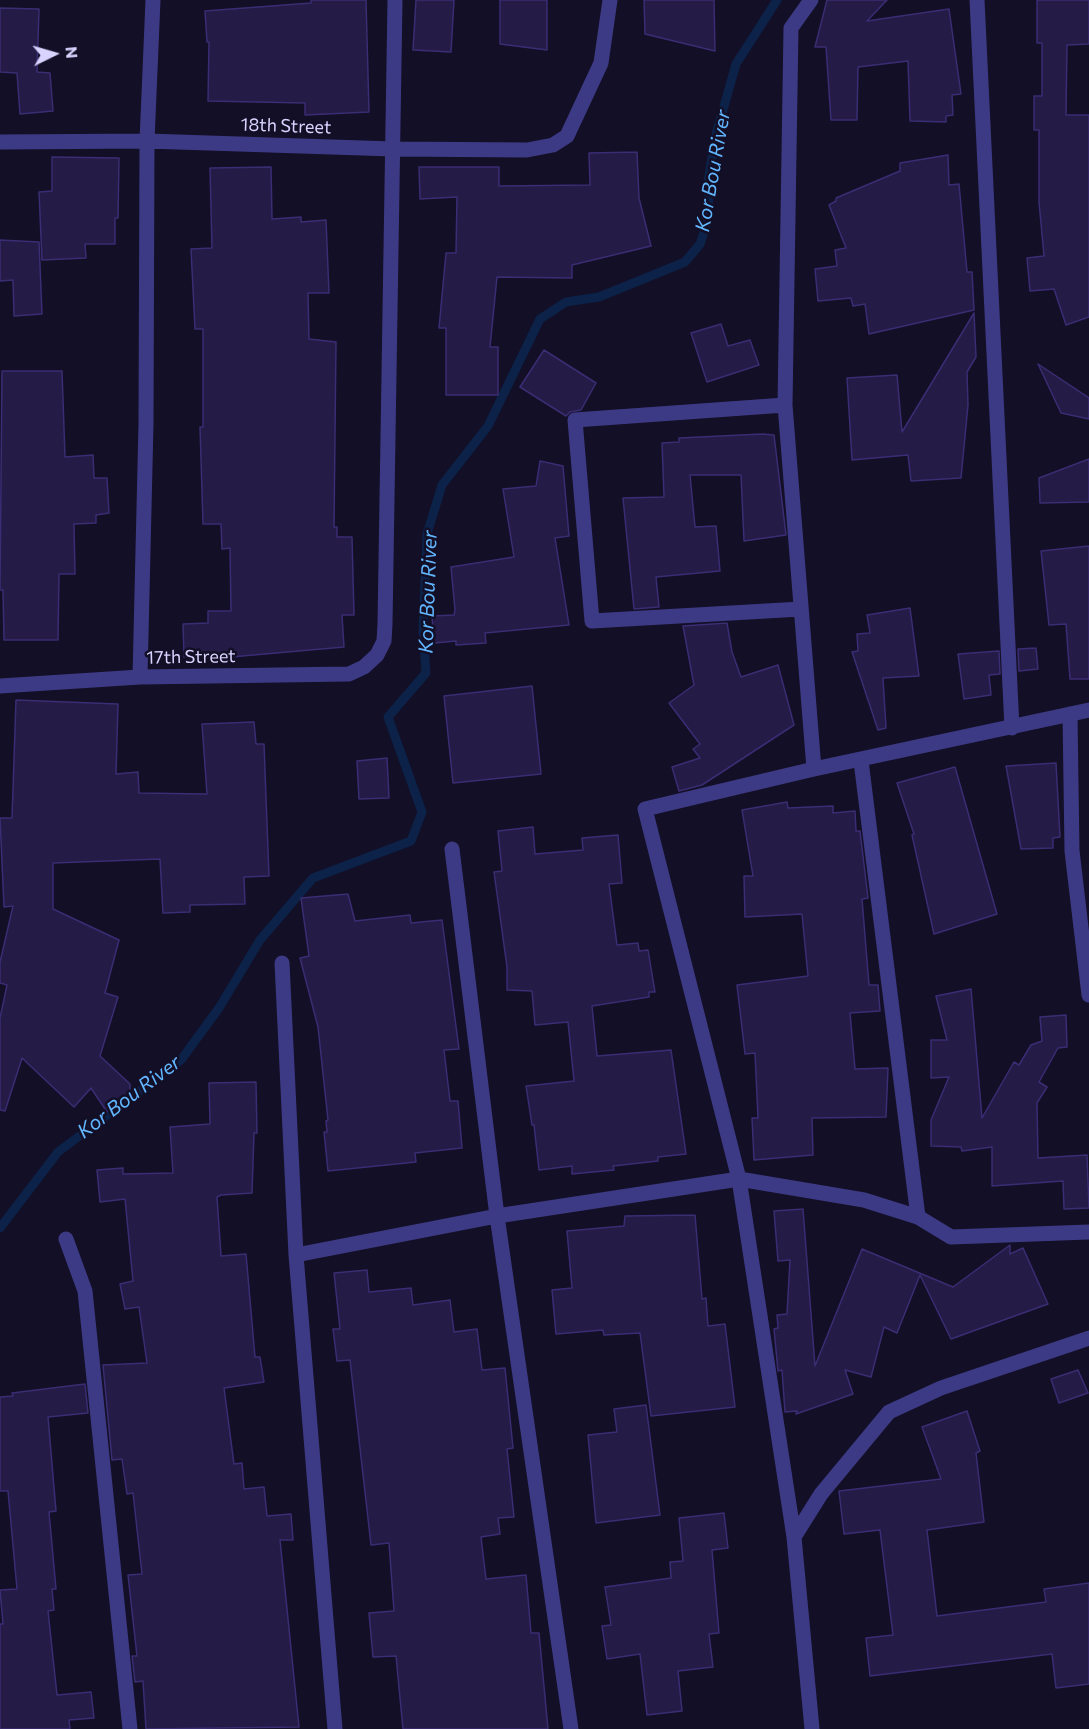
<!DOCTYPE html>
<style>
body{margin:0}
#map{position:relative;width:1089px;height:1729px;overflow:hidden;background:#130f26;font-family:Commissioner,sans-serif}
canvas{display:block}
.north{position:absolute;left:24px;top:24px;width:60px;height:60px;-webkit-text-stroke:4px #130f26;paint-order:stroke;rotate:85deg;font-size:16px;font-weight:700;line-height:24px;text-align:center;color:#d9d4ff}
.north::after{content:'';display:block;margin:auto;width:21px;height:27px;background:#d9d4ff;clip-path:polygon(50% 0,100% 100%,50% 72%,0 100%)}
</style>
<div id="map">
<canvas width="1089" height="1729"></canvas>
<div class="north">N</div>
</div>
<script>
const g = document.querySelector('canvas').getContext('2d');
g.lineJoin = 'round';
const poly = rows => new Path2D(rows.map(r => 'M' + r).join(''));
function trace(path, color, width, dash) { g.strokeStyle = color; g.lineWidth = width; g.lineCap = dash ? 'butt' : 'round'; g.setLineDash(dash || []); g.stroke(path); }
function paint(path, color) { g.fillStyle = color; g.fill(path, 'evenodd'); }
function label(font, color, halo, rows, align = 'center') {
  g.font = font + ' Commissioner,sans-serif'; g.lineWidth = 5; g.setLineDash([]); g.textBaseline = 'middle'; g.strokeStyle = halo; g.fillStyle = color; for (const [text, x, y, turn = 0] of rows) {
    g.save(); g.translate(x, y); g.rotate((+turn || 0) * Math.PI / 180); g.textAlign = isNaN(turn) ? turn : align; if (halo) g.strokeText(text, 0, 0); g.fillText(text, 0, 0); g.restore();
  }
}
trace(poly([
 [0,1228,58,1152,181,1060,219,1008,260,940,313,878,411,841,422,812,388,717,426,673,423,630,427,534,442,485,488,426,540,319,566,302,599,297,685,262,700,244,709,217,708,182,715,138,736,64,777,0]
]), '#0c2248', 9);
const building = poly([
 [311,0,366,0,369,112,305,115,305,103,208,101,209,42,207,42,205,11,311,3,311,0],
 [416,0,454,0,451,52,413,50,416,0],
 [500,0,547,0,547,50,500,44,500,0],
 [644,0,714,0,715,51,645,34,644,0],
 [827,0,887,0,867,21,949,9,961,94,952,95,953,115,946,116,946,122,910,121,908,61,858,67,857,120,831,120,826,47,815,47,827,0],
 [1037,0,1089,0,1089,44,1067,45,1066,115,1089,115,1089,317,1066,325,1054,289,1030,291,1027,258,1044,256,1039,202,1039,130,1034,130,1034,96,1042,96,1042,43,1037,43,1037,0],
 [0,8,39,9,37,72,50,73,53,111,20,114,17,73,0,72,0,8],
 [637,152,639,198,651,246,572,265,572,278,497,277,490,347,498,347,498,395,446,395,446,328,439,328,446,253,456,253,457,197,420,199,419,167,499,167,499,186,590,185,589,153,637,152],
 [948,155,949,185,959,184,967,272,972,272,974,310,869,334,865,304,853,306,851,298,818,301,815,269,837,266,835,250,846,248,829,205,836,201,836,198,900,171,900,163,948,155],
 [52,157,119,158,118,218,115,218,115,244,85,244,86,258,42,260,39,192,52,191,52,157],
 [271,167,272,219,301,217,301,222,326,220,329,293,308,293,309,339,336,342,334,527,337,527,337,537,352,537,354,615,342,615,344,647,231,657,184,657,183,624,208,623,208,611,231,611,230,548,222,549,221,524,203,524,200,427,203,427,203,329,195,329,191,249,212,248,210,168,271,167],
 [0,240,39,242,42,314,14,316,13,280,0,281,0,240],
 [974,313,976,357,967,372,968,405,961,478,911,481,908,455,852,460,847,378,897,375,902,432,974,313],
 [721,324,728,346,750,340,759,365,707,382,691,333,721,324],
 [544,350,596,383,581,410,570,412,566,416,520,387,544,350],
 [1038,364,1089,398,1089,419,1061,413,1038,364],
 [2,371,62,371,65,457,93,455,94,478,107,478,109,513,96,515,96,523,74,524,75,574,59,574,58,640,4,640,3,590,0,590,2,371],
 [762,434,774,435,786,535,744,541,741,475,690,475,695,527,716,526,720,571,656,577,659,607,634,609,623,498,664,497,662,443,679,442,679,438,762,434],
 [1089,459,1089,502,1040,503,1039,478,1089,459],
 [540,461,563,466,569,536,555,538,569,625,485,633,486,643,456,645,456,641,434,643,432,616,454,615,455,610,451,567,514,557,503,489,536,486,540,461],
 [1089,546,1089,679,1070,679,1066,624,1049,625,1041,551,1089,546],
 [910,608,919,676,883,678,886,728,878,730,852,652,858,651,857,634,870,633,867,615,910,608],
 [727,623,732,652,741,677,778,665,794,725,702,785,679,791,672,767,700,758,693,749,700,744,669,703,694,685,683,626,727,623],
 [1036,648,1038,669,1019,671,1018,649,1036,648],
 [999,651,1000,674,989,675,991,695,964,699,958,654,999,651],
 [532,686,541,774,453,783,444,696,532,686],
 [16,700,118,704,116,774,138,772,139,793,207,794,202,724,254,722,256,744,264,744,269,876,244,877,245,904,190,905,190,912,163,913,160,859,53,863,53,909,119,940,105,993,118,997,100,1056,130,1084,130,1095,107,1112,91,1088,74,1107,22,1058,5,1111,0,1110,0,1018,7,985,0,983,0,962,13,906,4,907,0,818,12,818,16,700],
 [387,758,389,798,359,799,357,761,387,758],
 [1056,763,1060,837,1053,838,1053,848,1021,849,1006,766,1056,763],
 [955,767,997,914,934,934,912,835,914,834,897,783,955,767],
 [787,802,788,808,833,806,833,813,855,811,856,831,860,831,868,898,862,899,869,985,878,985,880,1011,850,1013,855,1069,888,1068,886,1117,812,1118,813,1155,754,1160,752,1118,758,1118,755,1053,745,1054,737,985,808,976,802,914,745,917,744,876,753,876,742,810,787,802],
 [533,827,535,854,583,850,582,838,618,835,622,883,609,884,617,945,638,943,639,951,648,950,655,992,649,992,649,997,592,1006,597,1056,671,1050,686,1154,658,1157,658,1161,613,1166,614,1170,572,1174,572,1166,539,1170,534,1125,532,1125,526,1086,574,1081,568,1022,535,1025,532,991,507,990,507,967,494,872,502,871,498,831,533,827],
 [348,894,355,921,410,915,411,923,442,920,459,1049,444,1050,450,1101,458,1101,462,1148,415,1153,416,1162,328,1171,324,1132,327,1132,326,1121,328,1120,318,1027,300,958,309,956,301,898,348,894],
 [971,989,982,1118,1014,1062,1019,1065,1031,1045,1042,1041,1040,1017,1066,1015,1067,1047,1058,1048,1039,1082,1047,1087,1037,1103,1038,1158,1087,1155,1089,1208,1064,1209,1063,1181,992,1186,992,1147,962,1151,961,1147,931,1146,931,1120,949,1077,931,1078,931,1040,947,1040,936,996,971,989],
 [256,1082,257,1133,254,1133,252,1193,221,1195,217,1197,221,1256,246,1254,255,1357,260,1357,264,1382,224,1388,234,1464,242,1463,244,1489,264,1487,267,1516,291,1514,293,1540,280,1540,299,1727,146,1729,143,1681,135,1682,132,1656,137,1656,128,1575,142,1574,133,1493,127,1494,122,1459,112,1460,103,1365,147,1363,139,1307,125,1309,120,1284,133,1281,125,1199,100,1202,97,1170,123,1168,123,1174,173,1173,170,1127,210,1124,209,1083,256,1082],
 [803,1209,815,1366,862,1249,953,1287,1010,1245,1010,1254,1023,1248,1048,1304,951,1339,920,1275,897,1333,884,1327,871,1377,845,1370,853,1394,796,1414,797,1411,785,1412,782,1370,778,1371,774,1329,778,1328,777,1315,787,1314,790,1260,778,1261,774,1211,803,1209],
 [695,1215,702,1299,706,1298,708,1326,725,1324,735,1407,651,1416,640,1333,604,1335,603,1330,556,1334,552,1290,572,1288,567,1231,624,1226,625,1216,695,1215],
 [367,1270,369,1292,411,1288,413,1305,450,1300,454,1332,477,1329,482,1370,505,1368,513,1448,507,1449,514,1517,498,1518,500,1534,481,1537,486,1579,526,1575,531,1633,539,1633,548,1729,403,1729,396,1656,373,1657,369,1613,394,1611,389,1543,371,1545,350,1360,337,1361,333,1329,340,1329,334,1273,367,1270],
 [1078,1370,1088,1393,1059,1403,1051,1379,1078,1370],
 [85,1384,88,1413,48,1417,56,1511,49,1512,56,1589,52,1589,54,1610,48,1611,57,1695,91,1692,94,1718,69,1720,70,1729,0,1729,0,1624,3,1624,0,1590,17,1589,8,1491,0,1491,0,1397,13,1396,12,1393,85,1384],
 [646,1405,660,1515,596,1523,588,1435,617,1432,614,1409,646,1405],
 [967,1411,980,1451,976,1453,984,1522,927,1530,937,1616,1046,1602,1044,1589,1089,1583,1089,1684,1056,1688,1052,1654,870,1676,866,1638,893,1635,880,1530,844,1534,839,1491,941,1479,922,1427,967,1411],
 [724,1513,728,1548,712,1550,719,1633,709,1634,713,1667,678,1671,682,1711,647,1715,640,1654,607,1659,602,1626,611,1625,605,1587,671,1578,670,1562,683,1561,679,1518,724,1513]
]);
paint(building, '#241b47');
trace(building, '#3b2d73', 1.5);
trace(poly([
 [811,0,791,28,785,405,814,769],
 [977,0,1012,728],
 [0,142,147,141,393,149,527,150,553,145,567,136,601,63,610,0],
 [785,405,575,420,592,621,801,609],
 [140,677,146,424,147,141,153,0],
 [0,686,140,677,349,674,364,667,377,655,384,641,385,624,395,0],
 [1070,714,1072,851,1089,995],
 [861,761,918,1217],
 [452,849,497,1216,571,1729],
 [282,963,296,1255,335,1729],
 [66,1239,85,1291,130,1729],
 [296,1255,497,1216,739,1179,864,1200,918,1217,951,1237,1089,1232],
 [794,1537,821,1494,889,1412,941,1388,1089,1338],
 [812,1729,794,1537,739,1179,645,809,814,769,1089,710]
]), '#3d3a85', 15);
label('18px', '#d9d4ff', '#130f26', [
 ["18th Street",286,126,2],
 ["17th Street",191,657,-1]
]);
label('italic 20px', '#62b6ff', '#130f26', [
 ["Kor Bou River",713,171,-80],
 ["Kor Bou River",428,592,-88],
 ["Kor Bou River",129,1097,-37]
]);
</script>
